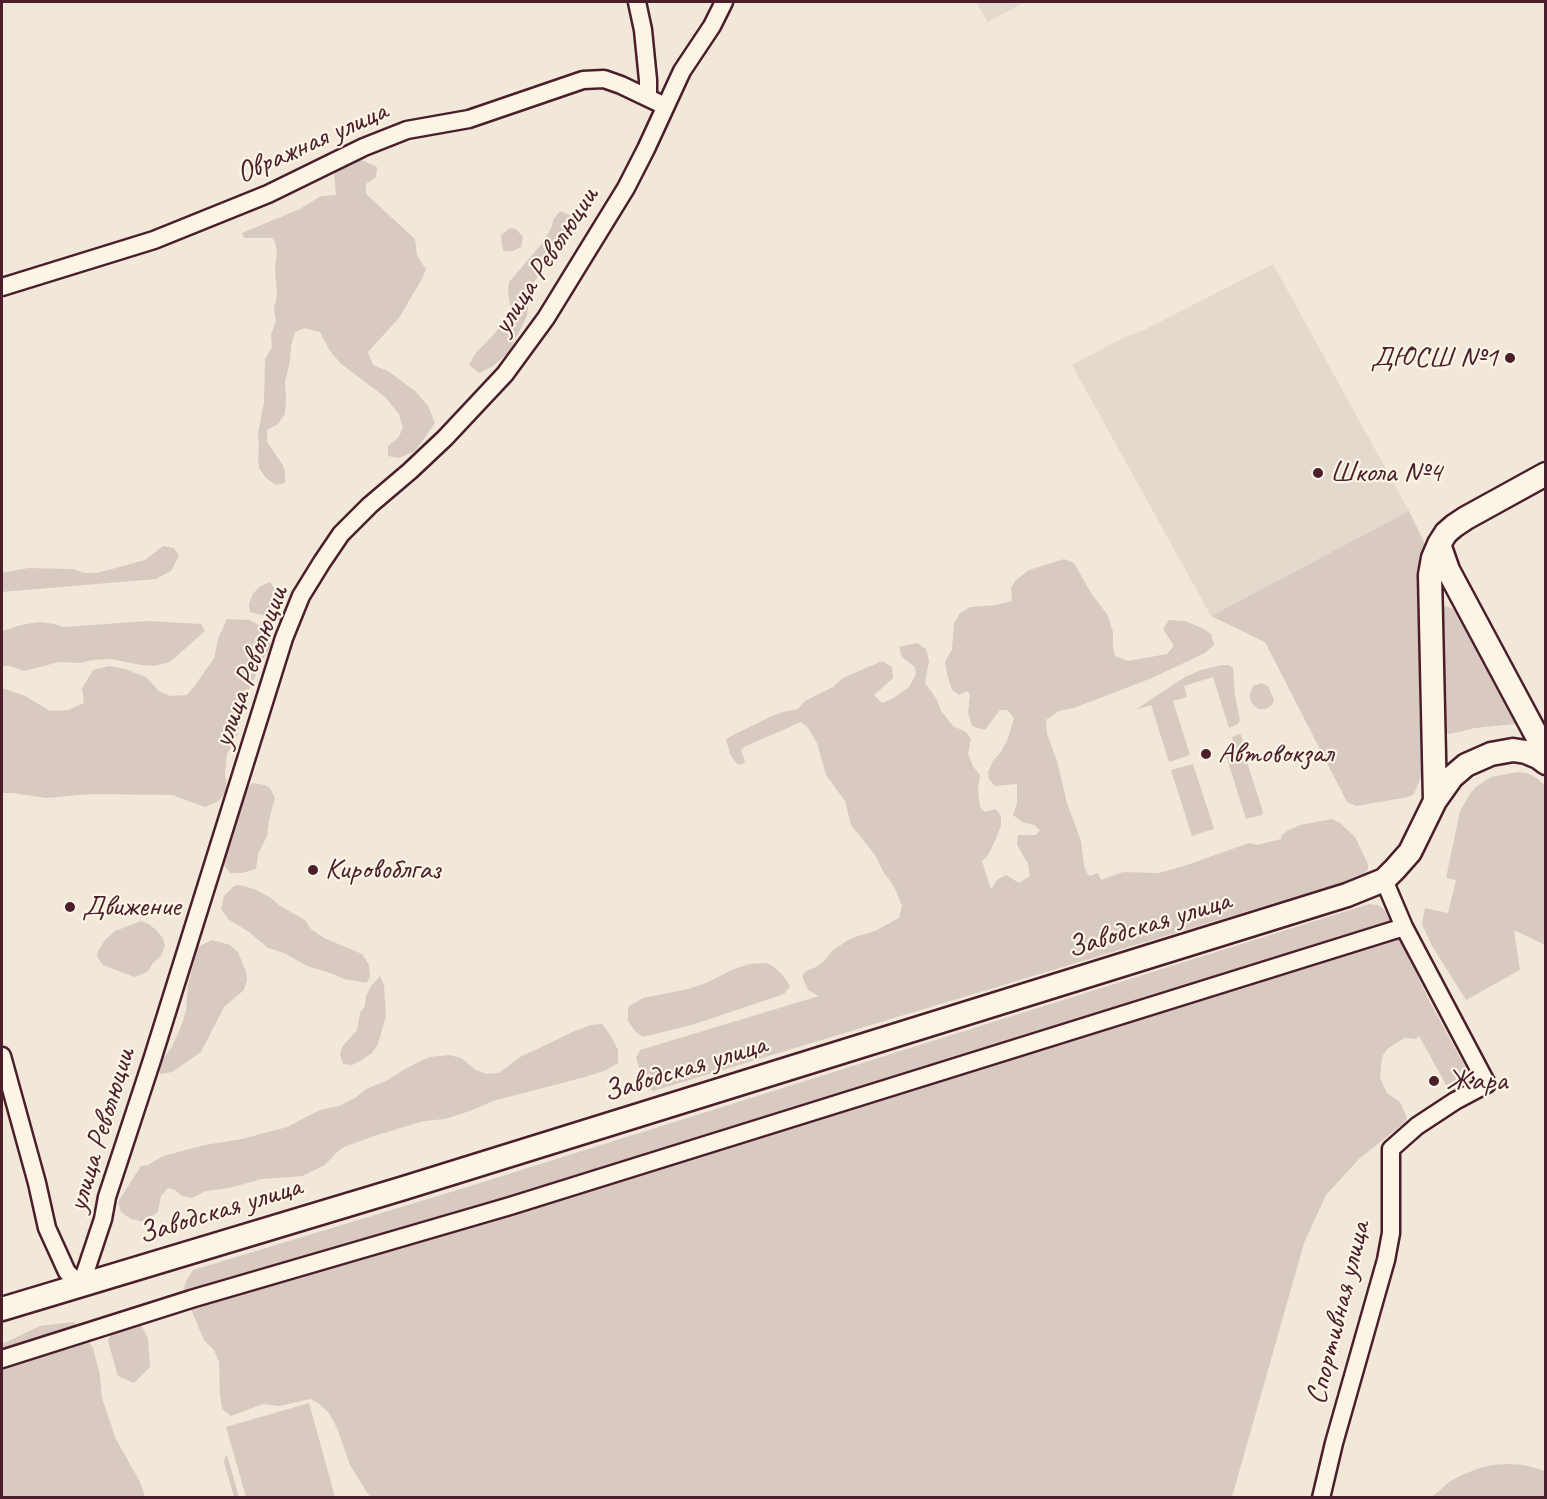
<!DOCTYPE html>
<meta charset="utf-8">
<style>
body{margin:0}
#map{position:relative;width:1547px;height:1499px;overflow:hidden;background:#f1e8da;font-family:Caveat,sans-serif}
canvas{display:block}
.frame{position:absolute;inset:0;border:3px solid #4a1f2b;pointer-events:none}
</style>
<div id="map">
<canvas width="1547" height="1499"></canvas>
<div class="frame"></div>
</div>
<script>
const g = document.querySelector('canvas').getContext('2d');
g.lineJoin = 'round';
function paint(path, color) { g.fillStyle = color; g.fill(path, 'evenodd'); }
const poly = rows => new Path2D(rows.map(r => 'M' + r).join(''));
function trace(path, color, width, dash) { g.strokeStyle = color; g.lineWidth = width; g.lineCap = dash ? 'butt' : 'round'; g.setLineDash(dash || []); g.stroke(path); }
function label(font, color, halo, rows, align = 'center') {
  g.font = font + ' Caveat,sans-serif'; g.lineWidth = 4.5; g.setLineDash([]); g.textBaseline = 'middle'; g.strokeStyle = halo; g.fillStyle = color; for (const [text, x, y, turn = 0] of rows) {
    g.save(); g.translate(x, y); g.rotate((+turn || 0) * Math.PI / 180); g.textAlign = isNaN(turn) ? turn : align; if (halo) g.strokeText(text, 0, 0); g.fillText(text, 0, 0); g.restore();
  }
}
paint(poly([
 [976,2,1025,2,988,22],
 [1273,264,1409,511,1211,616,1072,365,1121,339,1146,329]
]), '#e4d9cd');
paint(poly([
 [359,159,377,167,376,177,366,184,366,194,415,239,417,256,426,269,422,279,399,318,368,352,373,365,388,371,415,391,428,406,435,423,415,451,399,458,388,456,388,446,398,438,403,428,399,414,385,397,340,363,330,351,320,332,304,328,295,332,291,346,290,361,285,382,286,398,285,414,278,424,267,430,267,442,282,464,285,471,285,483,276,485,266,478,259,468,258,457,259,446,258,433,264,402,265,359,272,347,271,334,276,321,274,309,277,295,275,269,277,252,275,242,272,238,244,238,242,233,300,209,321,196,336,195,334,173,346,161],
 [560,211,570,215,573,224,553,257,531,286,527,316,509,352,493,366,479,373,469,365,475,354,495,333,511,313,508,292,509,282,544,241,552,226,553,220],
 [510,228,516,229,523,237,521,247,513,251,503,251,501,235],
 [1409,511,1425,544,1420,563,1419,576,1419,712,1423,760,1422,775,1414,794,1409,797,1356,806,1347,802,1265,642,1211,616],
 [163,546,174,548,179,556,171,571,156,579,2,592,2,573,28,568,73,569,85,573,97,573,145,560],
 [1064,559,1074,563,1091,593,1107,614,1113,632,1113,646,1115,656,1128,661,1167,654,1174,646,1163,629,1169,620,1185,621,1202,628,1211,634,1214,645,1205,653,1152,678,1074,708,1059,711,1046,720,1047,734,1057,761,1067,803,1081,841,1084,866,1087,873,1090,876,1098,873,1101,880,1123,872,1159,873,1184,866,1249,843,1257,845,1281,839,1281,836,1287,831,1300,825,1332,819,1340,823,1355,837,1368,864,1368,870,1364,874,1359,877,1324,888,653,1091,646,1088,636,1058,640,1050,819,996,808,990,802,976,806,971,816,967,825,960,832,951,848,940,855,937,875,931,899,918,902,906,896,891,891,882,884,873,875,855,851,825,845,801,826,775,817,743,808,728,801,722,744,747,741,750,745,761,743,764,738,765,731,756,729,750,726,740,729,737,772,716,783,712,798,709,805,701,833,687,843,678,882,661,892,667,893,678,874,695,882,703,892,699,909,687,916,674,915,667,902,657,899,647,917,643,926,649,929,661,925,683,936,698,941,711,953,726,966,732,971,739,968,754,973,766,980,775,978,789,980,807,985,812,996,809,1001,816,1001,825,995,841,988,855,982,861,991,889,998,879,1006,875,1019,883,1030,876,1028,864,1017,845,1018,835,1036,835,1040,830,1034,825,1022,822,1013,815,1017,804,1017,784,995,786,989,779,988,772,993,761,1001,752,1008,738,1014,718,1007,710,1000,710,985,730,972,726,968,713,970,694,967,691,959,695,952,690,947,674,945,662,952,649,954,623,960,613,970,607,996,605,1012,601,1011,588,1016,580,1029,570],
 [270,582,276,590,280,620,269,620,262,615,250,612,249,604,252,595,259,587],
 [1447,606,1453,609,1457,614,1511,709,1516,720,1515,724,1475,728,1450,734,1444,733,1442,608],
 [227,619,249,620,265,628,271,646,263,659,246,696,237,736,227,754,225,774,227,789,219,801,205,807,172,795,91,794,46,798,12,793,2,793,2,688,25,696,50,711,68,710,84,703,82,688,93,670,109,666,125,669,146,677,159,691,170,696,187,695,196,684,214,658,218,639],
 [148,621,201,624,205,631,170,662,154,666,141,665,111,659,93,660,81,663,59,662,24,671,10,666,2,666,2,631,21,625,38,622,55,624,63,627],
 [1222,665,1229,665,1233,668,1235,695,1240,720,1238,724,1229,728,1213,677,1184,686,1187,697,1173,701,1190,755,1169,762,1151,705,1135,710,1185,677,1201,670],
 [1262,683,1268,686,1274,700,1272,705,1266,709,1258,709,1251,702,1250,695,1253,686],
 [1239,734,1241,735,1247,752,1245,756,1263,812,1262,815,1246,819,1224,749,1234,745,1232,737],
 [1193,764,1214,829,1192,836,1171,770],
 [1518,772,1527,773,1535,777,1545,785,1545,945,1514,930,1520,970,1466,1000,1431,944,1422,924,1425,908,1448,913,1456,880,1446,878,1460,811,1470,794,1476,787,1491,777],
 [252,783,265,785,270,788,275,798,269,820,267,836,258,854,256,869,242,873,230,873,224,865,224,854,229,831,240,809,244,793],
 [239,885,254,889,271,898,280,906,305,920,311,929,324,938,362,954,369,965,370,976,367,983,344,979,333,974,307,966,284,953,268,948,249,932,228,919,221,909,224,896,234,886],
 [1369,904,1378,905,1385,910,1430,1002,1469,1074,1469,1078,1450,1092,1419,1036,1416,1039,1405,1038,1398,1042,1387,1049,1382,1057,1380,1078,1387,1093,1400,1102,1407,1118,1404,1123,1359,1159,1326,1195,1304,1243,1232,1497,370,1497,350,1465,337,1428,329,1413,318,1403,310,1399,279,1406,263,1404,231,1416,222,1409,220,1395,219,1362,214,1350,204,1340,186,1298,181,1300,186,1281,193,1270,464,1188],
 [141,921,149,924,156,930,163,938,165,946,161,956,153,963,148,971,141,975,134,977,103,965,97,957,98,951,105,940,115,931],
 [212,940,230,945,238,952,246,972,247,980,244,990,224,1007,201,1052,172,1072,161,1074,157,1066,165,1056,172,1047,182,1024,186,1010,188,984,198,947],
 [765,963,771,965,782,974,790,986,784,994,695,1024,643,1037,635,1031,628,1021,628,1007,643,998,688,989,706,983,732,970,749,964],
 [380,976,384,985,386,1016,378,1044,372,1053,360,1061,352,1065,343,1064,340,1055,342,1047,357,1030,360,1013,365,1006,366,996,371,986],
 [602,1024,611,1036,618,1050,618,1063,604,1071,585,1077,493,1101,470,1111,445,1119,424,1121,374,1136,344,1147,336,1153,325,1165,302,1176,262,1179,229,1188,206,1191,192,1198,182,1196,175,1190,168,1188,161,1196,158,1212,143,1222,131,1219,121,1212,118,1202,141,1166,148,1165,163,1156,205,1145,242,1139,287,1127,320,1110,339,1106,355,1098,366,1089,386,1081,405,1069,429,1057,449,1055,461,1058,476,1070,487,1074,499,1073,520,1057,575,1031,591,1025],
 [74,1322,93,1348,100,1375,102,1398,116,1439,140,1482,145,1497,2,1497,2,1344,40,1326],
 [140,1322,148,1339,150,1367,134,1383,118,1376,108,1341,113,1328],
 [309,1403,335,1497,246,1497,226,1427],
 [227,1455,239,1497,234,1497,224,1462,225,1457],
 [1508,1464,1524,1465,1545,1471,1545,1497,1432,1497,1449,1482,1462,1475,1477,1469,1492,1465]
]), '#d8cac0');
const street = poly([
 [637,2,643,30,648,80,648,97],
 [2,287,154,240,268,194,364,147,407,130,469,119,583,80,604,79,621,85,665,106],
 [2,1056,37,1183,47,1228,67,1272,81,1285,103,1219,107,1197,152,1060,284,638,301,596,322,562,341,534,370,505,410,471,445,438,505,374,546,318,626,188,646,149,682,71,712,26,724,2],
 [2,1359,191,1299,510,1206,1404,927],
 [1321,1498,1334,1443,1386,1260,1391,1233,1391,1149,1417,1126,1455,1101,1487,1084,1404,927,1384,880]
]);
const secondary = poly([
 [1439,544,1448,570,1546,753],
 [1435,801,1430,575,1433,558,1439,544,1446,533,1454,526,1466,518,1546,474],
 [2,1309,404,1188,1347,895,1384,880,1395,869,1410,852,1435,801,1452,777,1466,765,1491,754,1513,750,1526,752,1538,757,1546,763]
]);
trace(street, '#4a1f2b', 21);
trace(secondary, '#4a1f2b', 27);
trace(street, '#fcf5e5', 16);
trace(secondary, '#fcf5e5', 22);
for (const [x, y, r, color] of [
 [1510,358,6,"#4a1f2b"],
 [1318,473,6,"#4a1f2b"],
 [1206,754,6,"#4a1f2b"],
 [313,870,6,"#4a1f2b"],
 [70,907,6,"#4a1f2b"],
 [1434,1081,6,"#4a1f2b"]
]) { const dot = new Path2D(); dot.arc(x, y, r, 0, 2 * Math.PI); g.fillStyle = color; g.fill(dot); trace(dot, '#fcf5e5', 2); }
label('30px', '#4a1f2b', '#fcf5e5', [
 ["Овражная улица",312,143,-24],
 ["улица Революции",546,261,-57],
 ["улица Революции",251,667,-70],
 ["Заводская улица",1149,925,-17],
 ["Заводская улица",685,1069,-17],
 ["улица Революции",102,1130,-73],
 ["Заводская улица",220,1211,-17],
 ["Спортивная улица",1339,1313,-76]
]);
label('30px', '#4a1f2b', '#fcf5e5', [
 ["ДЮСШ №1",1498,358,"right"],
 ["Школа №4",1330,473],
 ["Автовокзал",1218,754],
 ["Кировоблгаз",325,870],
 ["Движение",82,907],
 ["Жара",1446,1081]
], 'left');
</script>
